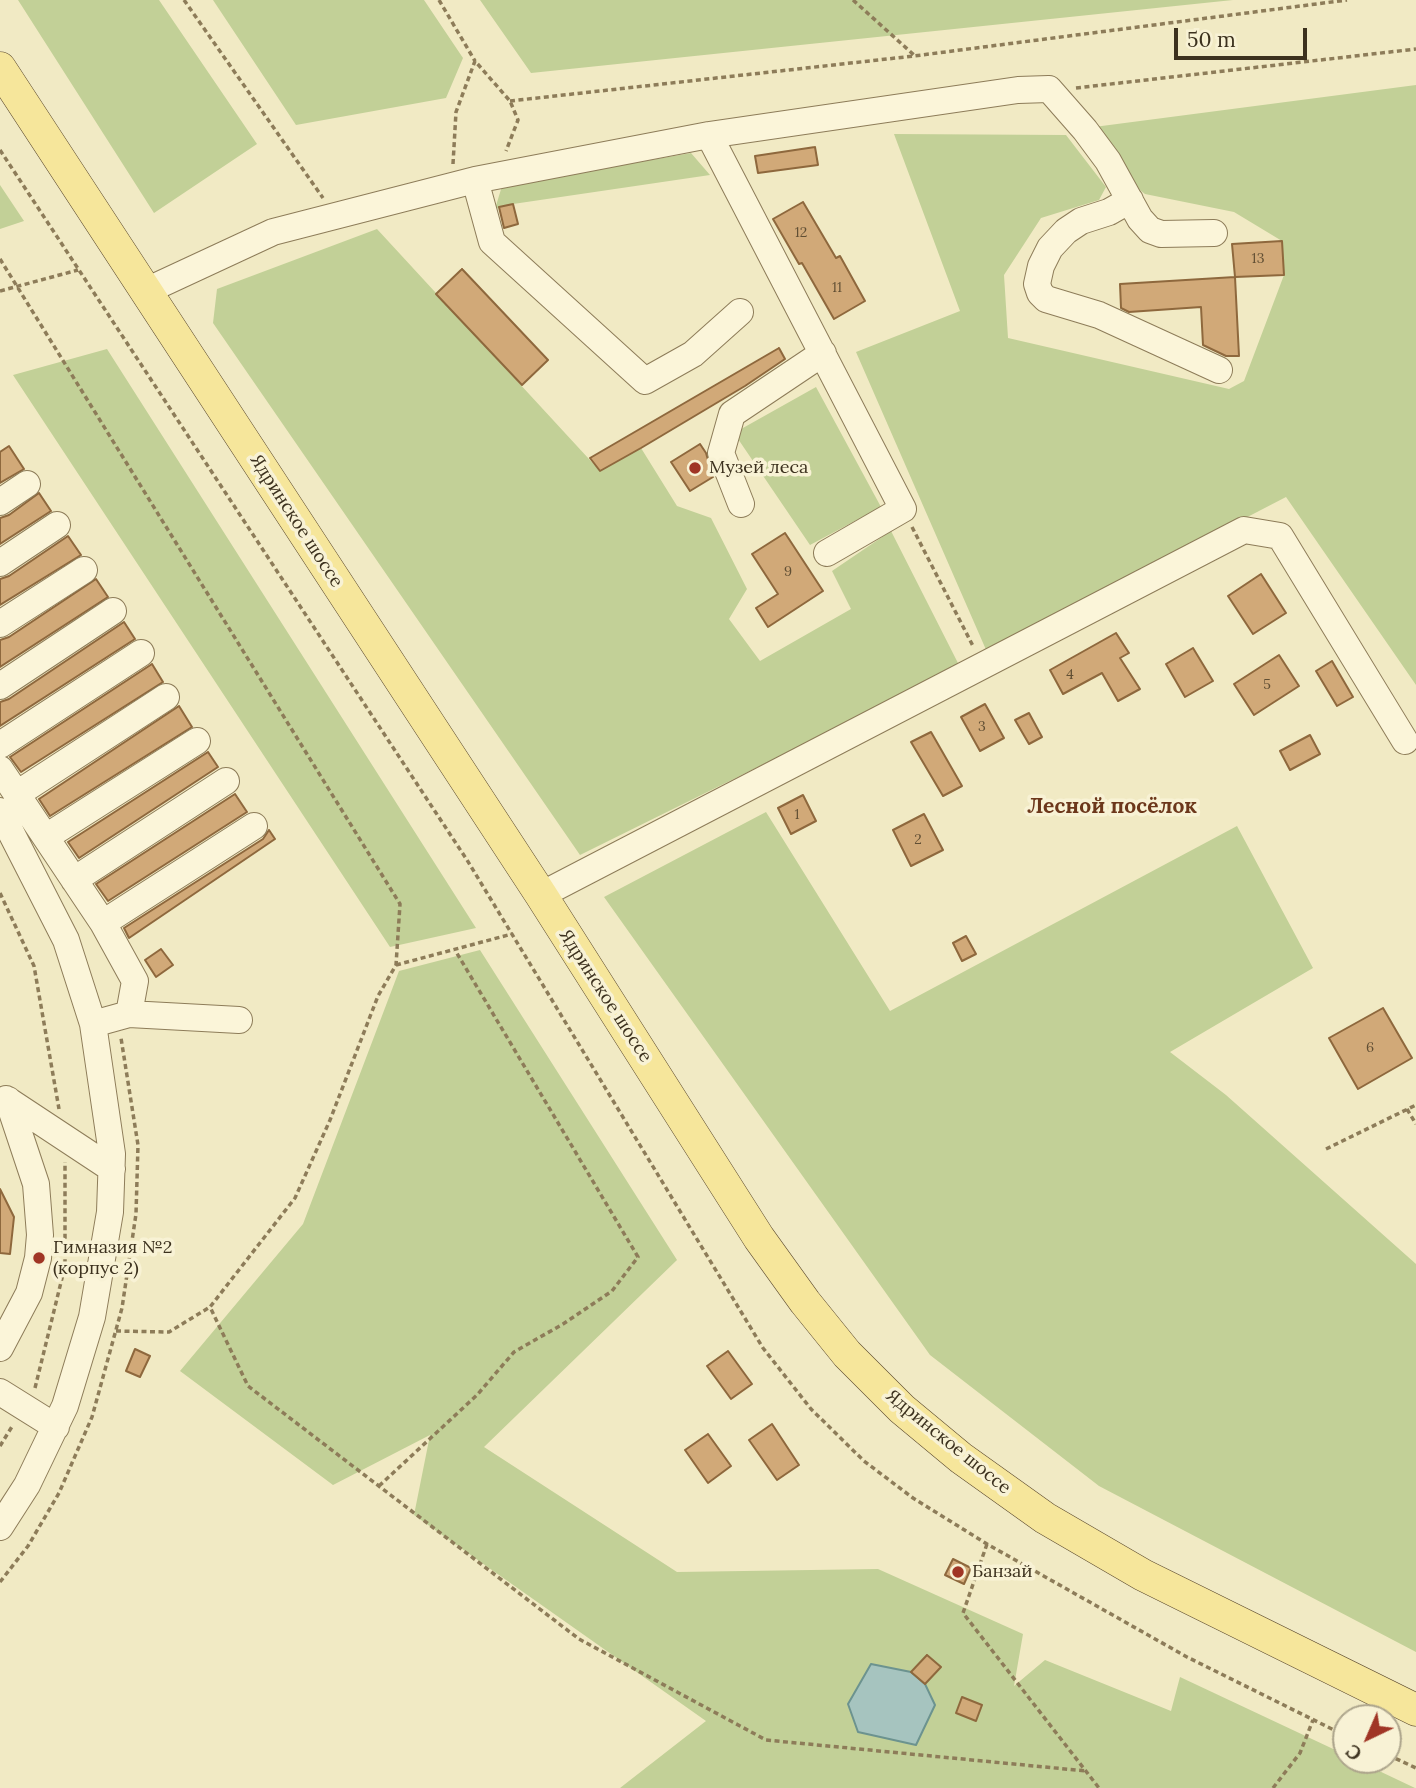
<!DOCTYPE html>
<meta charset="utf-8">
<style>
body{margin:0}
#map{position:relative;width:1416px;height:1788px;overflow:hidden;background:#f1eac4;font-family:Lora,serif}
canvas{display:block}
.north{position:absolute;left:1332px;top:1704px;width:70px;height:70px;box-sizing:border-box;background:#f8f2d5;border:2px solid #ada58c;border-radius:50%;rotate:224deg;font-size:19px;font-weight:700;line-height:28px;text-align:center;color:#3c311e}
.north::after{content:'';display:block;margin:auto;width:24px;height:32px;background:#a03525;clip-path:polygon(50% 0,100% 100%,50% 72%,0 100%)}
.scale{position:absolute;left:1174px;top:28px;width:133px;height:32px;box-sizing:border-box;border:4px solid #3c311e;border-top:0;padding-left:9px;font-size:21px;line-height:24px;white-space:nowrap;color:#3c311e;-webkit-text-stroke:5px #f8f2d5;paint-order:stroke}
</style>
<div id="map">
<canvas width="1416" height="1788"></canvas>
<div class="north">С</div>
<div class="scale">50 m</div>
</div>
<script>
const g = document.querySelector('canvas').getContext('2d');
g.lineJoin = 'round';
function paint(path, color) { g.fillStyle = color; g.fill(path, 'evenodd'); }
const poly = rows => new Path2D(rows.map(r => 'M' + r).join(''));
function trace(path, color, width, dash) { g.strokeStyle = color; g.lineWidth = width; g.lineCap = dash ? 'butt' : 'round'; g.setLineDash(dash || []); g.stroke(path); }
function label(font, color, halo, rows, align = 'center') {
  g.font = font + ' Lora,serif'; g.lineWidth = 7; g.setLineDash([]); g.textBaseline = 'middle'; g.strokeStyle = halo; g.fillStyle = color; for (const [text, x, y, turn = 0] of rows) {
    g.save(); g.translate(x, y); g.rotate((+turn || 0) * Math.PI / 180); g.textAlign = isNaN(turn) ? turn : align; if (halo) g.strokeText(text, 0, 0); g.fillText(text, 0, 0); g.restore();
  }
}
paint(poly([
 [18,0,159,0,257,144,154,213],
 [213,0,424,0,463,58,446,98,296,125],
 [480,0,1233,0,531,73],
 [1416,85,1416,685,1286,497,987,652,856,352,960,311,894,134,1066,135,1106,187,1099,200,1041,218,1004,275,1008,338,1229,389,1244,381,1284,275,1282,241,1234,212,1145,194,1119,174,1094,127],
 [691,153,710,175,513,204,495,209,502,186],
 [0,185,24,221,0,229],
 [377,229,600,471,641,448,677,506,711,518,747,589,729,619,760,661,851,609,832,571,891,531,960,667,580,855,213,323,217,289],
 [107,349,476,928,390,947,13,375],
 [816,387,881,507,810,545,734,433],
 [766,812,890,1011,1237,826,1313,968,1170,1052,1226,1095,1416,1264,1416,1652,1099,1486,930,1355,604,897],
 [480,950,677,1260,484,1447,677,1572,878,1569,1023,1634,1014,1686,1045,1660,1171,1711,1180,1677,1346,1755,1346,1760,1356,1760,1415,1788,620,1788,706,1721,414,1515,430,1435,333,1485,180,1371,303,1224,399,971]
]), '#c2d097');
const water = poly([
 [871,1664,911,1672,925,1684,935,1705,916,1745,858,1732,848,1704,871,1664]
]);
paint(water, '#a6c4bf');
trace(water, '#6c938f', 2);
const building = poly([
 [815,147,818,165,758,173,755,156,815,147],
 [803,202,836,258,840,256,865,301,834,319,802,263,799,264,773,219,803,202],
 [513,204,518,224,504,228,499,207,513,204],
 [1282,241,1284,275,1235,277,1232,244,1282,241],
 [462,269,548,360,522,385,436,294,462,269],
 [1235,277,1239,356,1226,356,1203,345,1201,307,1129,312,1121,308,1120,284,1235,277],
 [779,348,785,359,745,386,641,448,600,471,590,458,779,348],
 [700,444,706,453,713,477,690,491,671,462,700,444],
 [9,446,24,469,0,483,0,452,9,446],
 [39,493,51,511,0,544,0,518,9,515,39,493],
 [785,533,823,591,768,627,756,608,778,594,752,554,785,533],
 [68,536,81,555,0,605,0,579,9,576,68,536],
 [1261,574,1286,613,1253,634,1228,596,1261,574],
 [96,579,108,597,0,667,0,640,9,637,96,579],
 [124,622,135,639,0,726,0,702,9,699,124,622],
 [1116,633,1129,653,1120,658,1140,689,1118,701,1102,673,1063,694,1050,670,1116,633],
 [1193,648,1213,681,1185,697,1166,664,1193,648],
 [1279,655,1299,686,1254,715,1234,684,1279,655],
 [1332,661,1353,697,1337,706,1316,671,1332,661],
 [152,664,163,682,21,772,10,757,152,664],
 [985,704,1004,738,980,751,961,717,985,704],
 [179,706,192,727,50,816,39,799,179,706],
 [1029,713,1042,737,1029,744,1015,720,1029,713],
 [931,732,962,786,943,796,911,742,931,732],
 [1310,735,1320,754,1290,770,1280,751,1310,735],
 [208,752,218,767,79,858,68,842,208,752],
 [235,794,247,812,108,901,96,884,235,794],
 [803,795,816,821,791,834,778,808,803,795],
 [924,814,943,850,911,866,893,830,924,814],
 [269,830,275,839,129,938,124,928,263,839,269,830],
 [966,936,976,954,962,961,953,943,966,936],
 [161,949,173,965,156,977,145,960,161,949],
 [1383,1008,1412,1058,1358,1089,1329,1038,1383,1008],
 [0,1189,14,1217,10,1254,0,1253,0,1189],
 [135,1349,150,1356,140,1377,126,1371,135,1349],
 [728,1351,752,1384,731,1399,707,1366,728,1351],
 [772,1424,799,1465,777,1480,749,1440,772,1424],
 [708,1434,731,1466,708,1483,685,1450,708,1434],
 [953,1559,971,1568,964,1584,945,1575,953,1559],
 [927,1655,941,1667,925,1684,911,1672,927,1655],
 [962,1697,982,1705,976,1721,956,1713,962,1697]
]);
paint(building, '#d1a978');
trace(building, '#8e683d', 2);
const minor = poly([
 [709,135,903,509,827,553],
 [475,180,492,242,645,381,693,354,740,312],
 [1130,200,1109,212,1081,221,1066,231,1050,248,1041,266,1037,284,1040,293,1046,299,1099,315,1219,370],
 [146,291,273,232,475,180,709,135,1018,90,1049,89,1085,130,1108,161,1140,219,1150,230,1161,234,1214,233],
 [0,502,27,484],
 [741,504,721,453,732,414,823,353],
 [0,563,57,525],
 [0,624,84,570],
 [0,686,113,611],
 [0,745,141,653],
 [0,769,103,923,254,826],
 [17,794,166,697],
 [0,811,66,940,93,1024,112,1154,110,1212,92,1317,65,1406,27,1485,0,1527],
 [46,837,197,741],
 [74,880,226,781],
 [541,895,1244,530,1280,536,1405,741],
 [103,923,135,981,129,1014],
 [93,1024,129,1014,239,1020],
 [6,1099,112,1169],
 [0,1348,29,1293,38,1258,40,1235,36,1184,8,1100],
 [0,1392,56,1427]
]);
const major = poly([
 [0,68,541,895,759,1238,805,1302,847,1354,902,1409,961,1458,1045,1518,1143,1575,1416,1710]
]);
trace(minor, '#8d7c59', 28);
trace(major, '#5b492e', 33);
trace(poly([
 [184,0,323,198],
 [439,0,475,61],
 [853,0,914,55],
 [1076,88,1416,49],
 [510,101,914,56,1347,0],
 [0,150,467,860,763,1348,811,1409,864,1461,913,1498,987,1544,1187,1657,1346,1736],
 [453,164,456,112,475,61,510,101,518,120,506,151],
 [0,259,400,904,396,965,378,996,330,1120,295,1198,210,1307,248,1386,579,1639,766,1740,1086,1771],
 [0,291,78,270],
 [912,527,974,648],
 [0,893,34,966,59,1109],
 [396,965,512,934],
 [1407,1109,1416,1124],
 [1326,1149,1416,1105],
 [116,1331,169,1332,210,1307],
 [35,1388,65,1266,65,1162],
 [0,1446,13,1425],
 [379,1486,477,1395,514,1352,563,1324,612,1291,638,1257,455,950],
 [987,1544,963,1613,1099,1788],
 [0,1582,28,1546,59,1493,92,1417,122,1308,136,1214,138,1145,121,1038],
 [1388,1755,1416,1768],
 [1273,1788,1300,1753,1313,1720]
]), '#8d7c59', 3.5, [5, 3.5]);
trace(minor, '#fbf5d9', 26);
trace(major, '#f6e69b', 32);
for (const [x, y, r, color] of [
 [695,468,7,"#a03525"],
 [39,1258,7,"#a03525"],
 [958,1572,7,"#a03525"]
]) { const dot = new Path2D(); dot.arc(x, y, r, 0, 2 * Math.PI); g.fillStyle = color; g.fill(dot); trace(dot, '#f8f2d5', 2.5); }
label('14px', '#614f34', null, [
 ["12",801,233],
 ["13",1258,259],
 ["11",837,288],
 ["9",788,572],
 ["4",1070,675],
 ["5",1267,685],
 ["3",982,727],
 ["1",797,815],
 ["2",918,840],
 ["6",1370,1048]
]);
label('18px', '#3c311e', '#f8f2d5', [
 ["Музей леса",709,468],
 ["Гимназия №2",53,1248],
 ["(корпус 2)",53,1269],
 ["Банзай",972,1572]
], 'left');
label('18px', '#3c311e', '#f8f2d5', [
 ["Ядринское шоссе",296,521,57],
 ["Ядринское шоссе",605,996,57],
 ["Ядринское шоссе",948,1442,39]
]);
label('bold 21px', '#6c371b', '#f8f2d5', [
 ["Лесной посёлок",1112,807]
]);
</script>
